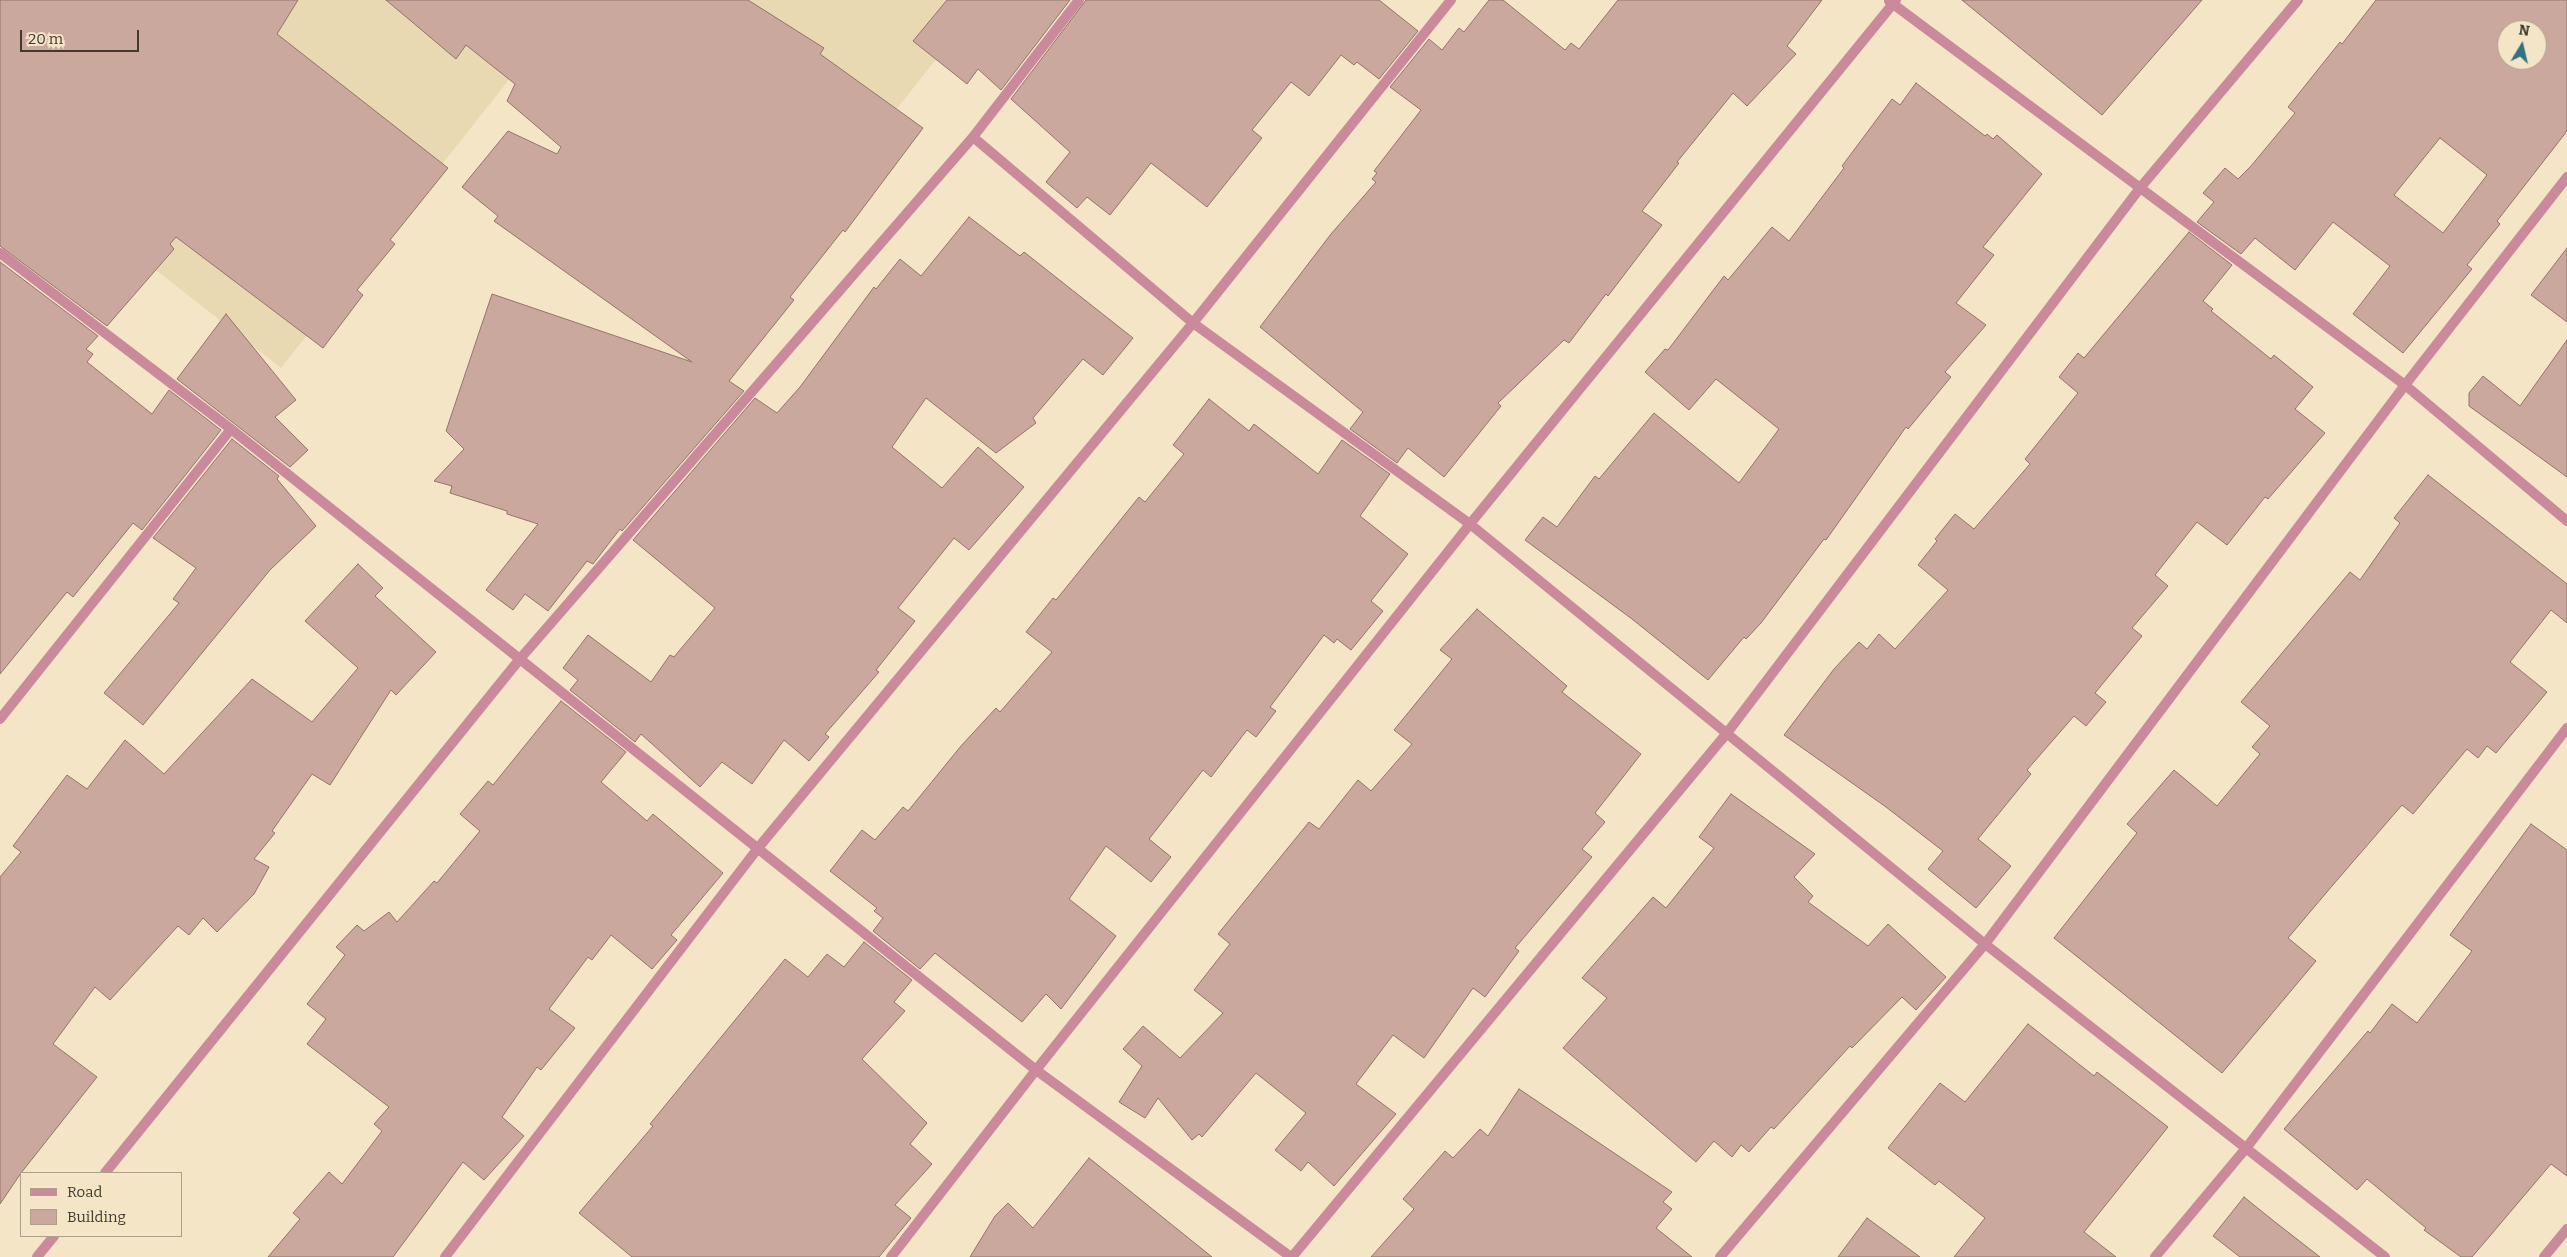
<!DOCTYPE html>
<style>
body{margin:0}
#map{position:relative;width:2567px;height:1257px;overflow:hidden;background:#f3e5c6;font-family:Bitter,serif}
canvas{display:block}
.legend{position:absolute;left:20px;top:1172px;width:162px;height:65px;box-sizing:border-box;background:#f3e5c6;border:1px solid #aca18a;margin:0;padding:6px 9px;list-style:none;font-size:15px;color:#413b2f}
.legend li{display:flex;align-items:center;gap:10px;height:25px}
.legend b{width:25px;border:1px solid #aca18a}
.north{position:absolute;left:2497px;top:20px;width:50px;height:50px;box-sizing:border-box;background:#f3e5c6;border:1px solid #aca18a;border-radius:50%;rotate:9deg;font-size:14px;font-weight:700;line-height:20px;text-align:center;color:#413b2f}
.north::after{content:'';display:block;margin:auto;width:18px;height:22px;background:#307184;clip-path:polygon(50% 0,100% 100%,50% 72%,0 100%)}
.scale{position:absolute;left:20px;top:30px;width:119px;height:22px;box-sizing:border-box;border:2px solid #413b2f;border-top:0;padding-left:6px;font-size:15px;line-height:18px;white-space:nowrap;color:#413b2f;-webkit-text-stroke:4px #f3e5c6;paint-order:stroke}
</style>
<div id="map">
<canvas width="2567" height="1257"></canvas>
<ul class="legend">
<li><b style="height:6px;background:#cb899c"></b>Road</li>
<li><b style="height:14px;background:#cba89e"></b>Building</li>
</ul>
<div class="north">N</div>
<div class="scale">20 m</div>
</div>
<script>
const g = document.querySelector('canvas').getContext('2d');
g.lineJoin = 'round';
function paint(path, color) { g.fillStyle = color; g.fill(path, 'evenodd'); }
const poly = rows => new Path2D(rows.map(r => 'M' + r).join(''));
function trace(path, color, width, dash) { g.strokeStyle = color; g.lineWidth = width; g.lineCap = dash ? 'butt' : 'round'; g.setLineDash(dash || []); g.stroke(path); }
paint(poly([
 [0,0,983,0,769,270,515,72,281,368,0,148]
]), '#e9d9b2');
const building = poly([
 [0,0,298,0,277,34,448,168,390,240,395,244,357,290,363,295,323,348,176,237,170,244,174,249,107,326,0,246,0,0],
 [386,0,748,0,824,48,820,54,923,128,845,232,843,230,790,297,794,300,729,381,744,391,622,531,620,529,593,564,587,561,548,611,525,594,513,610,486,590,538,524,507,514,507,511,450,493,452,486,434,481,464,449,446,431,492,294,692,362,494,221,498,216,462,187,508,131,557,154,561,147,507,101,515,84,466,45,456,59,386,0],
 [947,0,1070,0,1001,90,978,69,967,84,913,41,947,0],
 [1086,0,1379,0,1418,31,1379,79,1357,62,1354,65,1341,55,1309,96,1291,82,1252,130,1262,138,1207,207,1151,163,1110,215,1087,197,1077,208,1046,182,1070,152,1011,99,1086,0],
 [1489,0,1503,0,1565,50,1571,43,1579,49,1618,0,1822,0,1787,46,1796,54,1747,106,1733,93,1677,162,1679,163,1642,211,1662,225,1608,296,1606,294,1569,343,1564,340,1498,403,1501,406,1444,477,1408,448,1397,463,1350,429,1363,412,1260,327,1331,234,1376,182,1372,179,1377,173,1374,171,1421,110,1390,87,1429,39,1442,50,1459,28,1464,32,1489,0],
 [1962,0,2202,0,2102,115,1962,0],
 [2376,0,2567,0,2567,131,2497,221,2500,224,2467,265,2472,269,2403,353,2353,314,2390,266,2333,222,2295,270,2255,238,2241,254,2197,222,2214,202,2203,193,2225,168,2238,179,2251,166,2295,113,2288,107,2340,42,2342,44,2376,0],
 [2507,30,2537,30,2537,60,2507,60,2507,30],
 [2440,138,2487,175,2443,233,2394,195,2440,138],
 [1916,83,1985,136,1987,134,1993,139,1997,135,2042,174,1983,247,1994,255,1956,303,1986,325,1945,372,1951,377,1908,429,1906,427,1826,540,1824,539,1761,623,1746,639,1744,637,1708,680,1632,619,1525,540,1543,517,1557,527,1595,476,1599,479,1654,413,1739,483,1779,429,1716,379,1689,410,1645,372,1665,349,1668,350,1724,276,1728,280,1772,227,1789,241,1844,168,1842,166,1892,99,1900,105,1916,83],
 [969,217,1020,256,1024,252,1133,338,1103,375,1083,359,1033,418,1036,423,996,453,926,398,892,447,942,488,978,447,1024,487,969,550,954,538,898,608,915,621,876,670,879,672,825,734,829,737,809,761,784,740,752,784,722,762,700,787,641,734,635,742,570,690,578,680,563,668,588,635,651,682,670,655,674,657,715,608,633,540,755,398,777,413,800,387,874,287,876,289,900,259,921,276,969,217],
 [2189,232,2232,265,2203,301,2213,309,2211,311,2271,359,2274,355,2313,387,2295,409,2325,433,2268,499,2265,497,2227,545,2197,522,2155,575,2168,586,2132,628,2142,636,2095,693,2106,702,2086,726,2074,716,2027,770,2031,774,1978,839,2011,866,1976,908,1928,869,1943,851,1886,807,1784,735,1834,669,1859,642,1867,649,1879,634,1895,649,1948,590,1918,565,1937,541,1935,539,1955,514,1974,529,2030,464,2025,459,2078,393,2059,377,2078,353,2084,358,2189,232],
 [2567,248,2567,322,2531,295,2567,248],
 [0,262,98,336,86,349,93,354,87,362,152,414,169,390,221,430,142,530,133,523,73,597,67,592,0,674,0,262],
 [226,314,296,400,275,417,308,450,290,467,177,379,226,314],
 [2567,340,2567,477,2469,406,2469,393,2483,376,2520,406,2567,340],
 [1209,399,1249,431,1254,424,1318,474,1342,440,1390,474,1360,516,1408,554,1371,601,1383,611,1351,650,1337,639,1334,643,1324,635,1270,707,1276,711,1256,737,1247,730,1211,777,1203,770,1149,839,1171,857,1151,882,1106,846,1069,899,1116,936,1061,1009,1046,994,1022,1022,935,953,920,969,873,931,883,918,874,911,877,908,830,871,862,830,875,840,903,807,908,811,961,746,996,708,1000,712,1052,652,1026,632,1053,598,1056,600,1139,497,1145,502,1184,454,1173,445,1209,399],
 [232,439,279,476,277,479,316,526,270,570,143,725,104,693,179,603,173,599,196,568,153,538,232,439],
 [2428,475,2567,584,2567,623,2551,610,2510,662,2547,692,2496,753,2487,746,2478,758,2467,749,2413,814,2402,805,2332,886,2288,938,2316,961,2222,1073,2054,938,2137,833,2127,824,2174,770,2217,806,2260,754,2252,747,2270,726,2241,702,2350,572,2360,580,2400,523,2394,518,2428,475],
 [358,564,383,588,375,596,436,652,396,695,391,690,330,785,312,774,272,831,275,833,254,859,269,867,254,894,217,932,203,918,189,935,178,926,110,1000,95,987,53,1044,97,1077,21,1173,0,1204,0,877,21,852,13,846,67,775,87,789,125,740,164,774,252,679,312,722,358,668,305,621,358,564],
 [1477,609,1567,686,1562,692,1641,754,1595,813,1605,822,1582,849,1592,857,1515,948,1519,951,1485,997,1473,988,1424,1058,1393,1035,1356,1084,1396,1114,1334,1186,1308,1162,1301,1171,1275,1150,1306,1113,1256,1073,1202,1137,1199,1134,1192,1140,1158,1098,1145,1118,1119,1102,1142,1066,1123,1049,1143,1026,1180,1058,1223,1013,1194,990,1230,944,1218,934,1309,822,1319,829,1358,780,1371,791,1412,744,1394,730,1452,659,1440,650,1477,609],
 [561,701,626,752,601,782,647,821,653,814,723,873,671,935,677,940,652,969,611,935,592,960,588,957,549,1009,575,1028,541,1070,537,1067,502,1117,524,1136,484,1180,463,1162,393,1257,268,1257,300,1219,293,1213,329,1172,342,1184,382,1131,374,1124,389,1107,307,1044,326,1019,307,1004,345,955,336,947,357,925,364,931,389,912,397,922,434,881,437,883,480,831,460,814,488,781,493,785,561,701],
 [1731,794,1815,854,1794,877,1813,896,1808,902,1868,946,1888,924,1946,977,1916,1010,1902,997,1852,1048,1850,1046,1774,1129,1771,1127,1749,1152,1741,1145,1732,1157,1714,1141,1696,1162,1563,1048,1607,998,1582,978,1653,897,1666,908,1714,848,1699,837,1731,794],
 [2531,824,2567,850,2567,1176,2551,1164,2472,1257,2461,1257,2424,1230,2426,1228,2367,1179,2357,1190,2284,1129,2368,1031,2370,1033,2392,1004,2417,1023,2472,951,2450,935,2531,824],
 [864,942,912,980,894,1002,905,1011,862,1059,927,1123,910,1144,932,1164,895,1205,911,1218,879,1257,632,1257,579,1213,653,1126,650,1124,785,959,808,977,827,954,844,967,864,942],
 [2028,1024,2094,1076,2097,1072,2168,1127,2084,1232,2116,1257,1954,1257,1985,1218,1939,1181,1935,1185,1888,1148,1940,1083,1965,1102,2028,1024],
 [1519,1089,1672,1192,1663,1202,1672,1209,1656,1228,1692,1257,1371,1257,1414,1209,1403,1199,1445,1151,1453,1158,1480,1129,1488,1136,1519,1089],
 [1089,1158,1212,1257,970,1257,995,1216,1008,1203,1033,1228,1089,1158],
 [2244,1197,2275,1222,2320,1257,2240,1257,2213,1236,2244,1197],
 [1867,1218,1920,1257,1838,1257,1867,1218]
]);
paint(building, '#cba89e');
trace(building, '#94736a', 1);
trace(poly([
 [1889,1,2405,385,2567,521],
 [973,137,1193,323,1470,524,1985,944,2385,1257],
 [0,253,231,429,1036,1070,1291,1257],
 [0,719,231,429],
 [105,1173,519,660,973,137,1079,0],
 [37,1257,54,1236],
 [445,1257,758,848,1193,323,1451,0],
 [891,1257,1036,1070,1470,524,1896,0],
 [1292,1257,1727,733,2140,188,2298,0],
 [1720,1257,1985,944,2405,385,2567,177],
 [2155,1257,2247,1147,2567,728],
 [2544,1257,2567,1229]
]), '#cb899c', 10);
</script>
